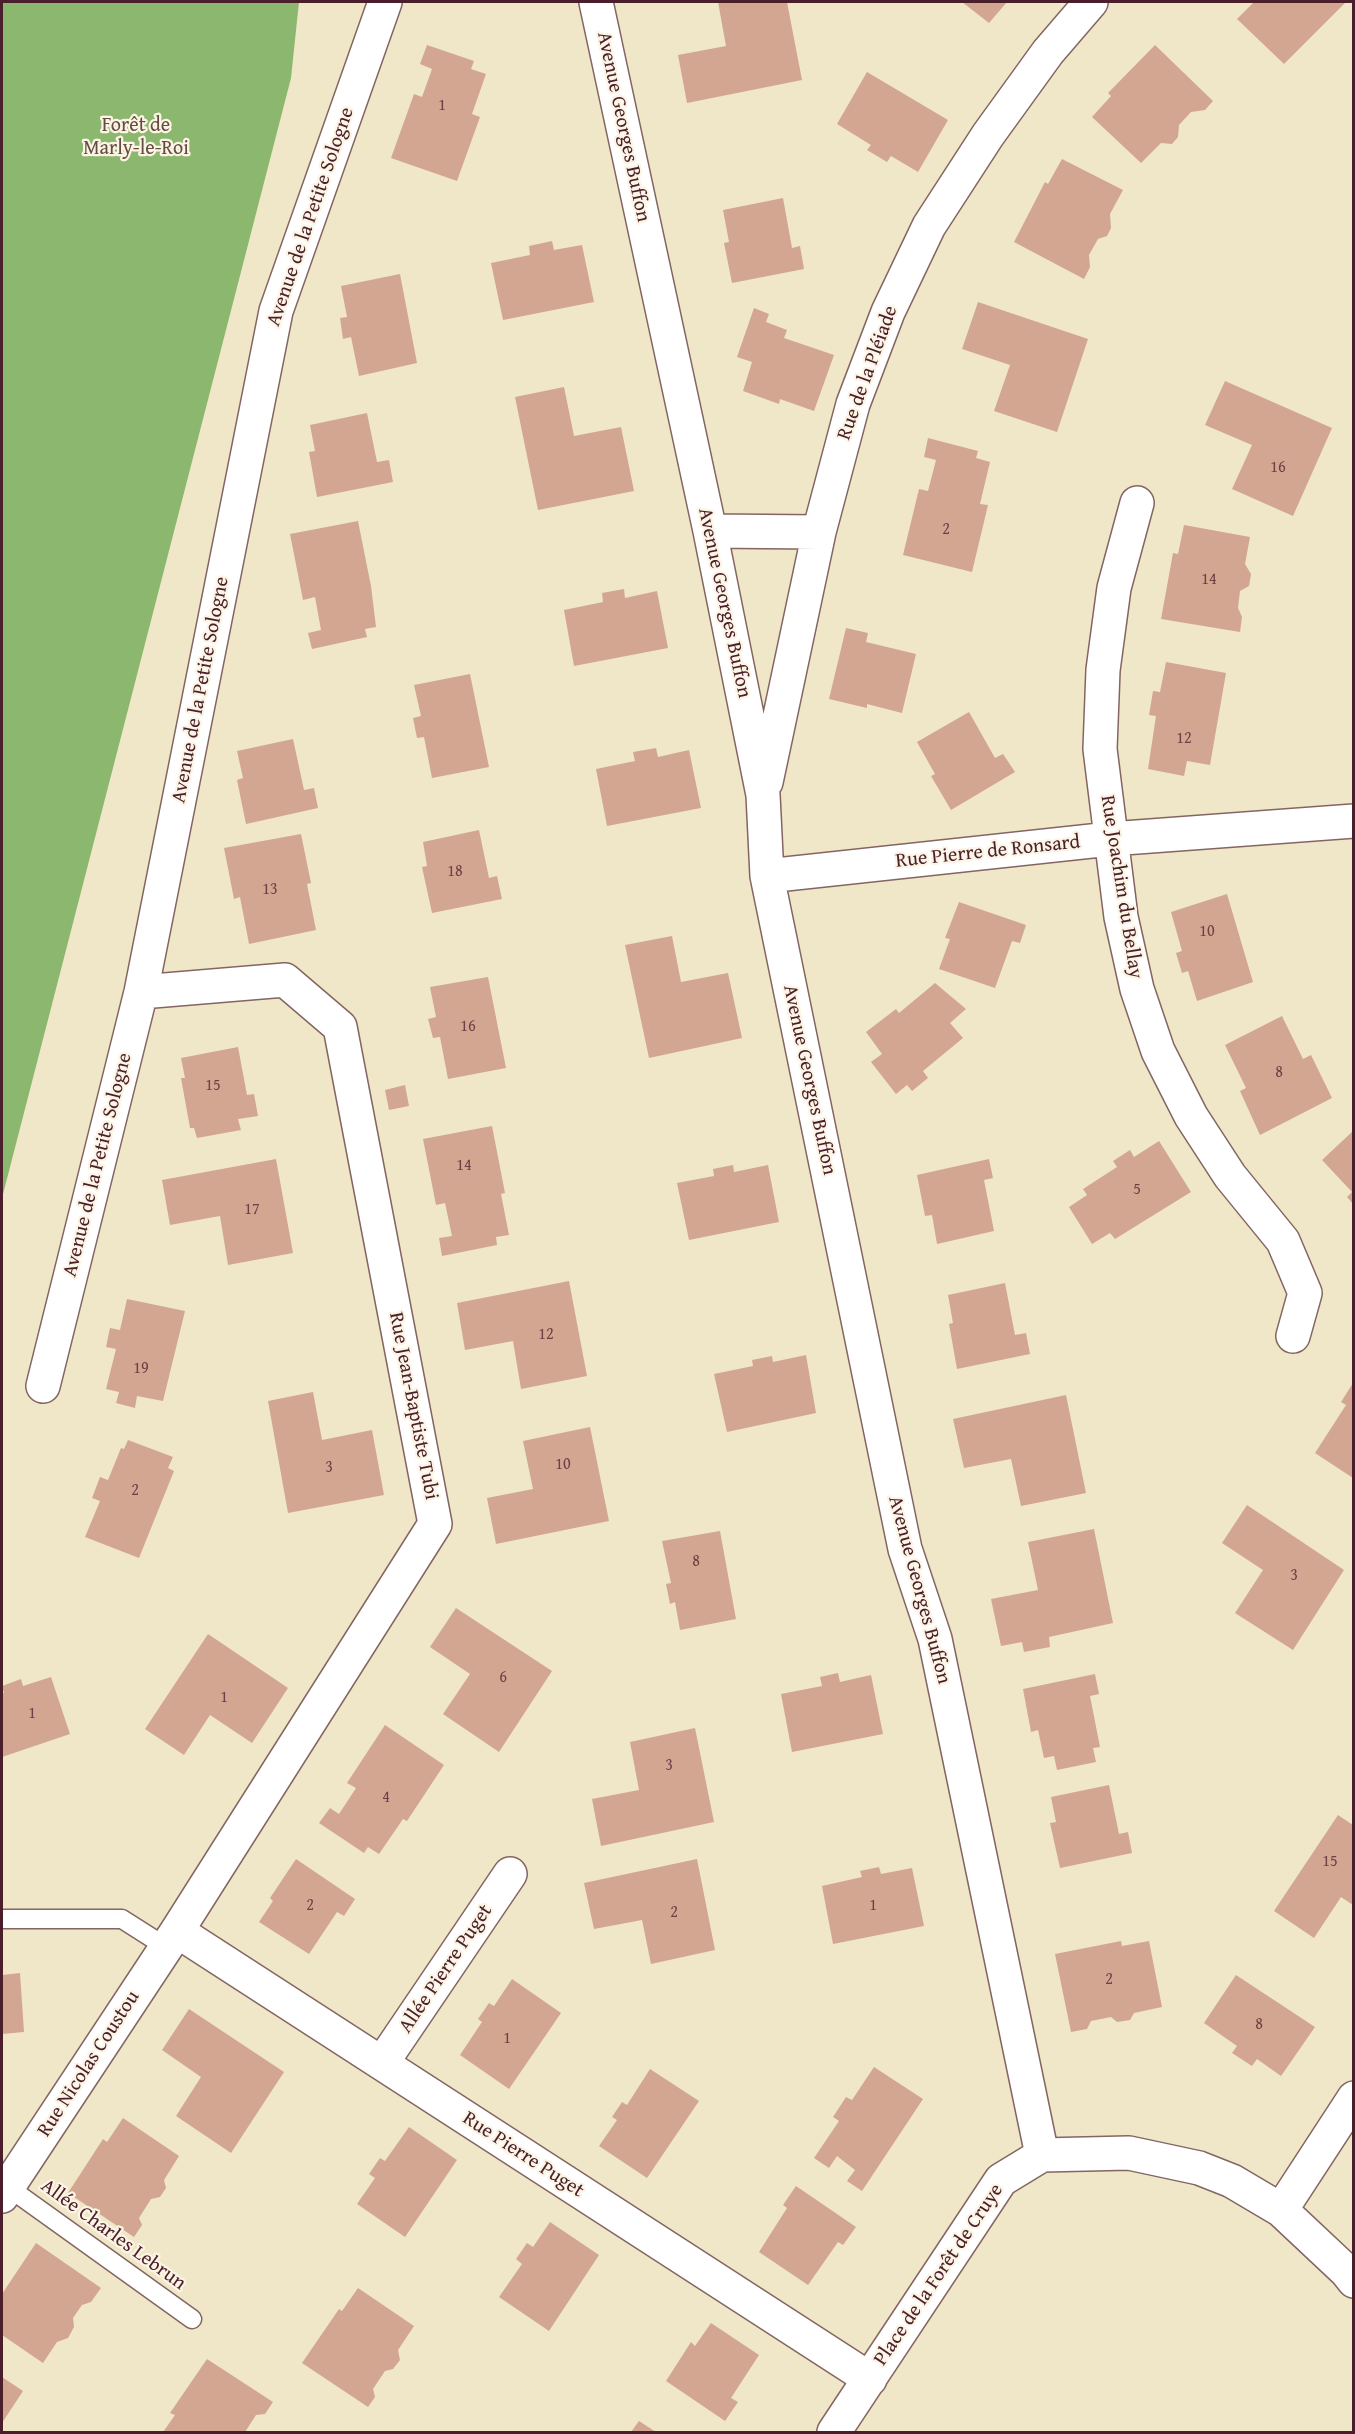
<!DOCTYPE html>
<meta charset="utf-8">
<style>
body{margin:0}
#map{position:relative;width:1355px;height:2434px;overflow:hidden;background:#efe7c8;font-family:"Gentium Book Plus",serif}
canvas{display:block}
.frame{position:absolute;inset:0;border:3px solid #4a1f2b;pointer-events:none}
</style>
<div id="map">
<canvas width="1355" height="2434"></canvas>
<div class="frame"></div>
</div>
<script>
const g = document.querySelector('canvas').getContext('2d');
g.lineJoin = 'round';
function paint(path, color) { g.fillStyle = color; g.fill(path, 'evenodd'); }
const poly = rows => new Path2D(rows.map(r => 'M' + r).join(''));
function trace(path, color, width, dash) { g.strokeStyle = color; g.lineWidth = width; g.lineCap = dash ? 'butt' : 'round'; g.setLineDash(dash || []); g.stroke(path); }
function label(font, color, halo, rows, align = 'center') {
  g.font = font + ' "Gentium Book Plus",serif'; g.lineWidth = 4.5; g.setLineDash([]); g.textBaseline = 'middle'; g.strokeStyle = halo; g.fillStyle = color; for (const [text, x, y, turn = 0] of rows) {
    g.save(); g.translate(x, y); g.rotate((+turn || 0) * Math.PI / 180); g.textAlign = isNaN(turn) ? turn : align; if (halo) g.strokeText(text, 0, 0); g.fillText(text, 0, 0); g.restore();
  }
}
paint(poly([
 [2,2,299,2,291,78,2,1198]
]), '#8cb76e');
paint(poly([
 [718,2,787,2,802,80,687,103,678,55,726,46],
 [962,2,1007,2,989,23],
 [1254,2,1346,2,1284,64,1237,19],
 [427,45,474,61,471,69,486,74,472,114,480,117,457,181,391,158,414,94,422,97,432,69,420,64],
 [1155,45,1213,101,1205,110,1191,112,1179,125,1178,137,1172,144,1161,143,1141,163,1092,117,1111,96,1108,93],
 [867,72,948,120,918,172,891,156,887,162,867,150,871,145,837,124],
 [1062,159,1123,190,1110,214,1111,228,1107,236,1098,239,1089,255,1090,267,1084,279,1014,242,1045,182,1048,184],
 [783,198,792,248,800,246,804,269,732,283,724,243,729,242,723,210],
 [552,241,554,250,582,245,594,302,503,320,491,263,530,255,529,246],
 [400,274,417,363,359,376,351,337,343,339,340,318,347,317,341,286],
 [978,302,1088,339,1057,432,994,411,1010,365,962,349],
 [754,308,769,314,766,322,787,330,784,338,834,355,814,411,780,399,779,404,743,391,752,362,737,357],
 [1225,381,1332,428,1293,516,1232,489,1252,445,1205,425],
 [564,387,574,436,621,427,634,491,538,510,515,397],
 [367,413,377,462,389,460,393,482,317,497,309,452,315,451,310,425],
 [928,438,978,451,976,458,990,462,980,504,988,505,972,572,903,555,919,489,928,491,936,460,924,457],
 [358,521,371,586,376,627,365,629,367,637,312,649,308,633,321,630,315,597,303,600,290,534],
 [1184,525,1250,537,1245,564,1251,574,1249,586,1240,591,1238,608,1242,617,1240,632,1161,619,1173,553,1178,554],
 [624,589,625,598,657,591,668,648,574,666,564,610,603,602,602,593],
 [846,628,868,633,866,642,916,654,902,713,867,704,867,708,829,699],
 [1166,662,1226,673,1210,765,1187,761,1184,776,1148,769,1156,716,1149,715,1153,691,1160,692],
 [470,674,489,767,432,778,424,737,417,738,413,718,421,716,414,685],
 [969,712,995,758,1003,754,1015,772,951,810,931,776,935,774,917,742],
 [293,739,304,790,314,788,318,808,246,824,237,780,243,778,237,751],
 [656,748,658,757,689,750,701,808,607,826,596,769,635,761,633,752],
 [479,830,489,878,497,876,502,899,432,913,422,867,427,866,423,842],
 [301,834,311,883,307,884,316,930,249,944,240,897,234,899,224,848],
 [1227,894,1253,982,1197,1001,1188,971,1182,973,1176,953,1182,951,1171,912],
 [959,902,1026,925,1020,943,1012,941,995,988,939,969,950,939,945,938],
 [672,936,681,982,728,973,742,1038,649,1058,625,945],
 [488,977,506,1068,448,1079,440,1037,433,1038,428,1019,436,1017,430,987],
 [935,983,966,1009,950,1023,963,1038,923,1071,928,1078,912,1091,907,1085,896,1094,871,1062,882,1054,866,1032,896,1009,899,1013],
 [1282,1016,1303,1059,1311,1055,1332,1098,1260,1135,1240,1091,1246,1088,1225,1045],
 [238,1047,247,1095,254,1094,258,1116,238,1119,241,1130,197,1138,194,1128,190,1128,181,1078,185,1078,181,1058],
 [405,1085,409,1106,389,1110,385,1090],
 [492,1126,505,1193,501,1194,509,1235,496,1237,497,1245,442,1256,439,1238,452,1236,445,1203,436,1205,423,1139],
 [1353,1131,1353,1204,1347,1197,1352,1192,1322,1160],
 [1159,1141,1191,1192,1115,1239,1110,1233,1092,1244,1069,1207,1087,1195,1083,1189,1117,1167,1113,1161,1130,1150,1134,1157],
 [276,1159,293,1253,228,1265,220,1216,170,1225,162,1180],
 [989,1159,993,1178,984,1180,994,1231,937,1244,932,1215,925,1216,917,1175],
 [733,1165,734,1172,768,1165,779,1222,689,1240,677,1183,714,1176,713,1169],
 [569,1281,587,1376,521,1389,513,1341,465,1350,457,1303],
 [1005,1283,1015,1335,1026,1333,1030,1354,957,1369,949,1324,953,1323,948,1295],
 [127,1299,185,1311,163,1401,137,1396,135,1408,116,1403,119,1392,106,1389,116,1349,106,1347,110,1328,120,1330],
 [806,1355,816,1413,727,1432,714,1374,753,1366,752,1360,772,1356,773,1362],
 [1353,1383,1353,1478,1315,1453,1346,1405,1341,1402],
 [313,1392,322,1440,372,1430,384,1495,288,1513,268,1401],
 [1066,1395,1086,1493,1021,1506,1011,1459,964,1468,953,1419],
 [590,1427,609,1521,496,1544,487,1498,533,1489,523,1441],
 [128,1440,173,1457,168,1468,174,1471,139,1558,85,1537,100,1501,92,1498,100,1477,108,1480,121,1448,124,1449],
 [1247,1505,1344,1570,1293,1650,1235,1613,1263,1570,1222,1543],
 [1094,1529,1113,1623,1049,1637,1050,1647,1024,1652,1022,1642,1001,1646,991,1599,1038,1590,1028,1542],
 [720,1531,736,1619,680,1630,675,1602,670,1604,666,1584,671,1583,662,1541],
 [456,1608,552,1671,499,1752,443,1714,470,1674,430,1647],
 [208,1634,288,1688,252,1743,210,1715,184,1755,145,1729],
 [838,1673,840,1682,871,1675,883,1734,792,1752,781,1694,822,1686,820,1677],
 [1095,1674,1099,1694,1090,1696,1100,1747,1093,1748,1096,1762,1057,1770,1054,1756,1044,1758,1038,1730,1031,1732,1023,1689],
 [51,1677,70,1734,2,1757,2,1693,4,1693,2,1686,21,1679,23,1686],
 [385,1725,444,1765,407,1821,403,1819,379,1854,368,1847,364,1853,319,1823,330,1808,339,1814,356,1788,347,1783],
 [695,1728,714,1822,601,1846,592,1799,639,1790,630,1742],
 [1109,1785,1119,1834,1128,1832,1132,1853,1060,1868,1050,1823,1056,1822,1051,1797],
 [1338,1815,1353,1825,1353,1905,1341,1897,1314,1938,1274,1911],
 [296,1859,355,1899,344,1916,337,1912,309,1954,259,1922,273,1901,270,1898],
 [697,1859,715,1950,651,1964,642,1920,594,1929,584,1883],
 [879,1867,881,1874,912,1868,924,1926,833,1944,822,1886,862,1877,860,1871],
 [1121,1941,1122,1946,1149,1941,1162,2007,1134,2013,1130,2020,1117,2022,1111,2017,1091,2021,1087,2029,1071,2032,1055,1954],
 [20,1973,24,2032,2,2034,2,1975],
 [1236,1975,1315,2027,1281,2076,1257,2059,1252,2066,1232,2053,1237,2046,1204,2023],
 [512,1979,561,2013,509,2089,460,2055,482,2022,478,2019,489,2003,494,2006],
 [189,2009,284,2072,231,2153,176,2116,201,2077,162,2050],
 [874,2067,923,2099,862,2191,847,2181,855,2170,837,2156,829,2168,814,2158,839,2121,833,2117,846,2097,852,2100],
 [650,2069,699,2101,647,2178,599,2146,617,2120,612,2117,622,2102,627,2105],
 [123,2118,179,2156,164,2180,166,2188,160,2197,151,2199,139,2218,142,2225,134,2237,68,2193,103,2139,107,2142],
 [409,2127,457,2160,405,2237,357,2204,375,2178,369,2174,380,2158,385,2161],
 [796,2186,856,2227,843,2245,838,2242,808,2285,759,2252,787,2208,783,2205],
 [550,2222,599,2255,549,2331,499,2297,522,2264,516,2259,527,2243,533,2247],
 [36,2243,101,2288,91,2302,82,2305,73,2318,74,2327,68,2338,57,2342,43,2363,2,2335,2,2294],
 [358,2288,414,2326,398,2350,400,2360,393,2369,385,2371,373,2389,375,2397,368,2407,302,2363,339,2309,342,2311],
 [711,2323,759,2355,731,2398,738,2402,725,2421,666,2381,691,2342,695,2346],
 [207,2359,273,2402,265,2414,256,2415,245,2432,163,2432,175,2415,170,2413],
 [2,2377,23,2391,2,2423],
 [639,2421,656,2432,631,2432]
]), '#d3a692');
const lane = poly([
 [2,1919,122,1919,166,1947],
 [8,2187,192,2319]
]);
const street = poly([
 [596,2,710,531,763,795,767,876,905,1549,935,1639,1042,2155],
 [1137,503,1114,588,1103,670,1100,749,1121,917,1137,989,1158,1051,1191,1116,1230,1176,1283,1241,1305,1293,1293,1336],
 [710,531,819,532],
 [766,782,819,532,853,404,888,312,929,226,988,135,1048,52,1091,2],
 [767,876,1110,839,1354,821],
 [43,1386,141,992,276,311,385,2],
 [177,1931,870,2379],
 [382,2063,510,1874],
 [2,2196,177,1931,435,1524,340,1027,285,980,141,992],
 [1281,2210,1354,2098],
 [834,2432,1001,2180,1042,2155,1129,2153,1199,2168,1232,2181,1281,2210,1346,2271,1354,2281]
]);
trace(lane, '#846562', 21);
trace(street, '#846562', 36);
trace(lane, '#fff', 18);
trace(street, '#fff', 33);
label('16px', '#6c4145', null, [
 ["1",442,106],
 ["16",1278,468],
 ["2",946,530],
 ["14",1209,580],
 ["12",1184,739],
 ["18",455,872],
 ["13",270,890],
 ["10",1207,932],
 ["16",468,1027],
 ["8",1279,1073],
 ["15",213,1086],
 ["14",464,1166],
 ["5",1137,1190],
 ["17",252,1210],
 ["12",546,1335],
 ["19",141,1369],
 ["10",563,1465],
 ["3",329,1468],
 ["2",135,1491],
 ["8",696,1562],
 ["3",1294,1576],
 ["6",503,1678],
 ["1",224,1698],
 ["1",32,1714],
 ["3",669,1766],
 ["4",386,1798],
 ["15",1330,1862],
 ["2",310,1906],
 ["1",873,1906],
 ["2",674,1913],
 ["2",1109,1980],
 ["8",1259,2025],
 ["1",507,2039]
]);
label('20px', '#644d40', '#fcf5e5', [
 ["Forêt de",136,126],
 ["Marly-le-Roi",136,149]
]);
label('20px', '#4a1f2b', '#fcf5e5', [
 ["Avenue Georges Buffon",623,127,78],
 ["Avenue de la Petite Sologne",311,217,-71],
 ["Rue de la Pléiade",868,373,-70],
 ["Avenue Georges Buffon",724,603,78],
 ["Avenue de la Petite Sologne",201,690,-79],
 ["Rue Pierre de Ronsard",988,852,-6],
 ["Rue Joachim du Bellay",1121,887,81],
 ["Avenue Georges Buffon",809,1080,78],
 ["Avenue de la Petite Sologne",98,1165,-76],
 ["Rue Jean-Baptiste Tubi",413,1406,79],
 ["Avenue Georges Buffon",919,1590,75],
 ["Allée Pierre Puget",446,1969,-56],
 ["Rue Nicolas Coustou",89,2064,-57],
 ["Rue Pierre Puget",523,2155,33],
 ["Allée Charles Lebrun",113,2235,36],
 ["Place de la Forêt de Cruye",939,2275,-56]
]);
</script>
